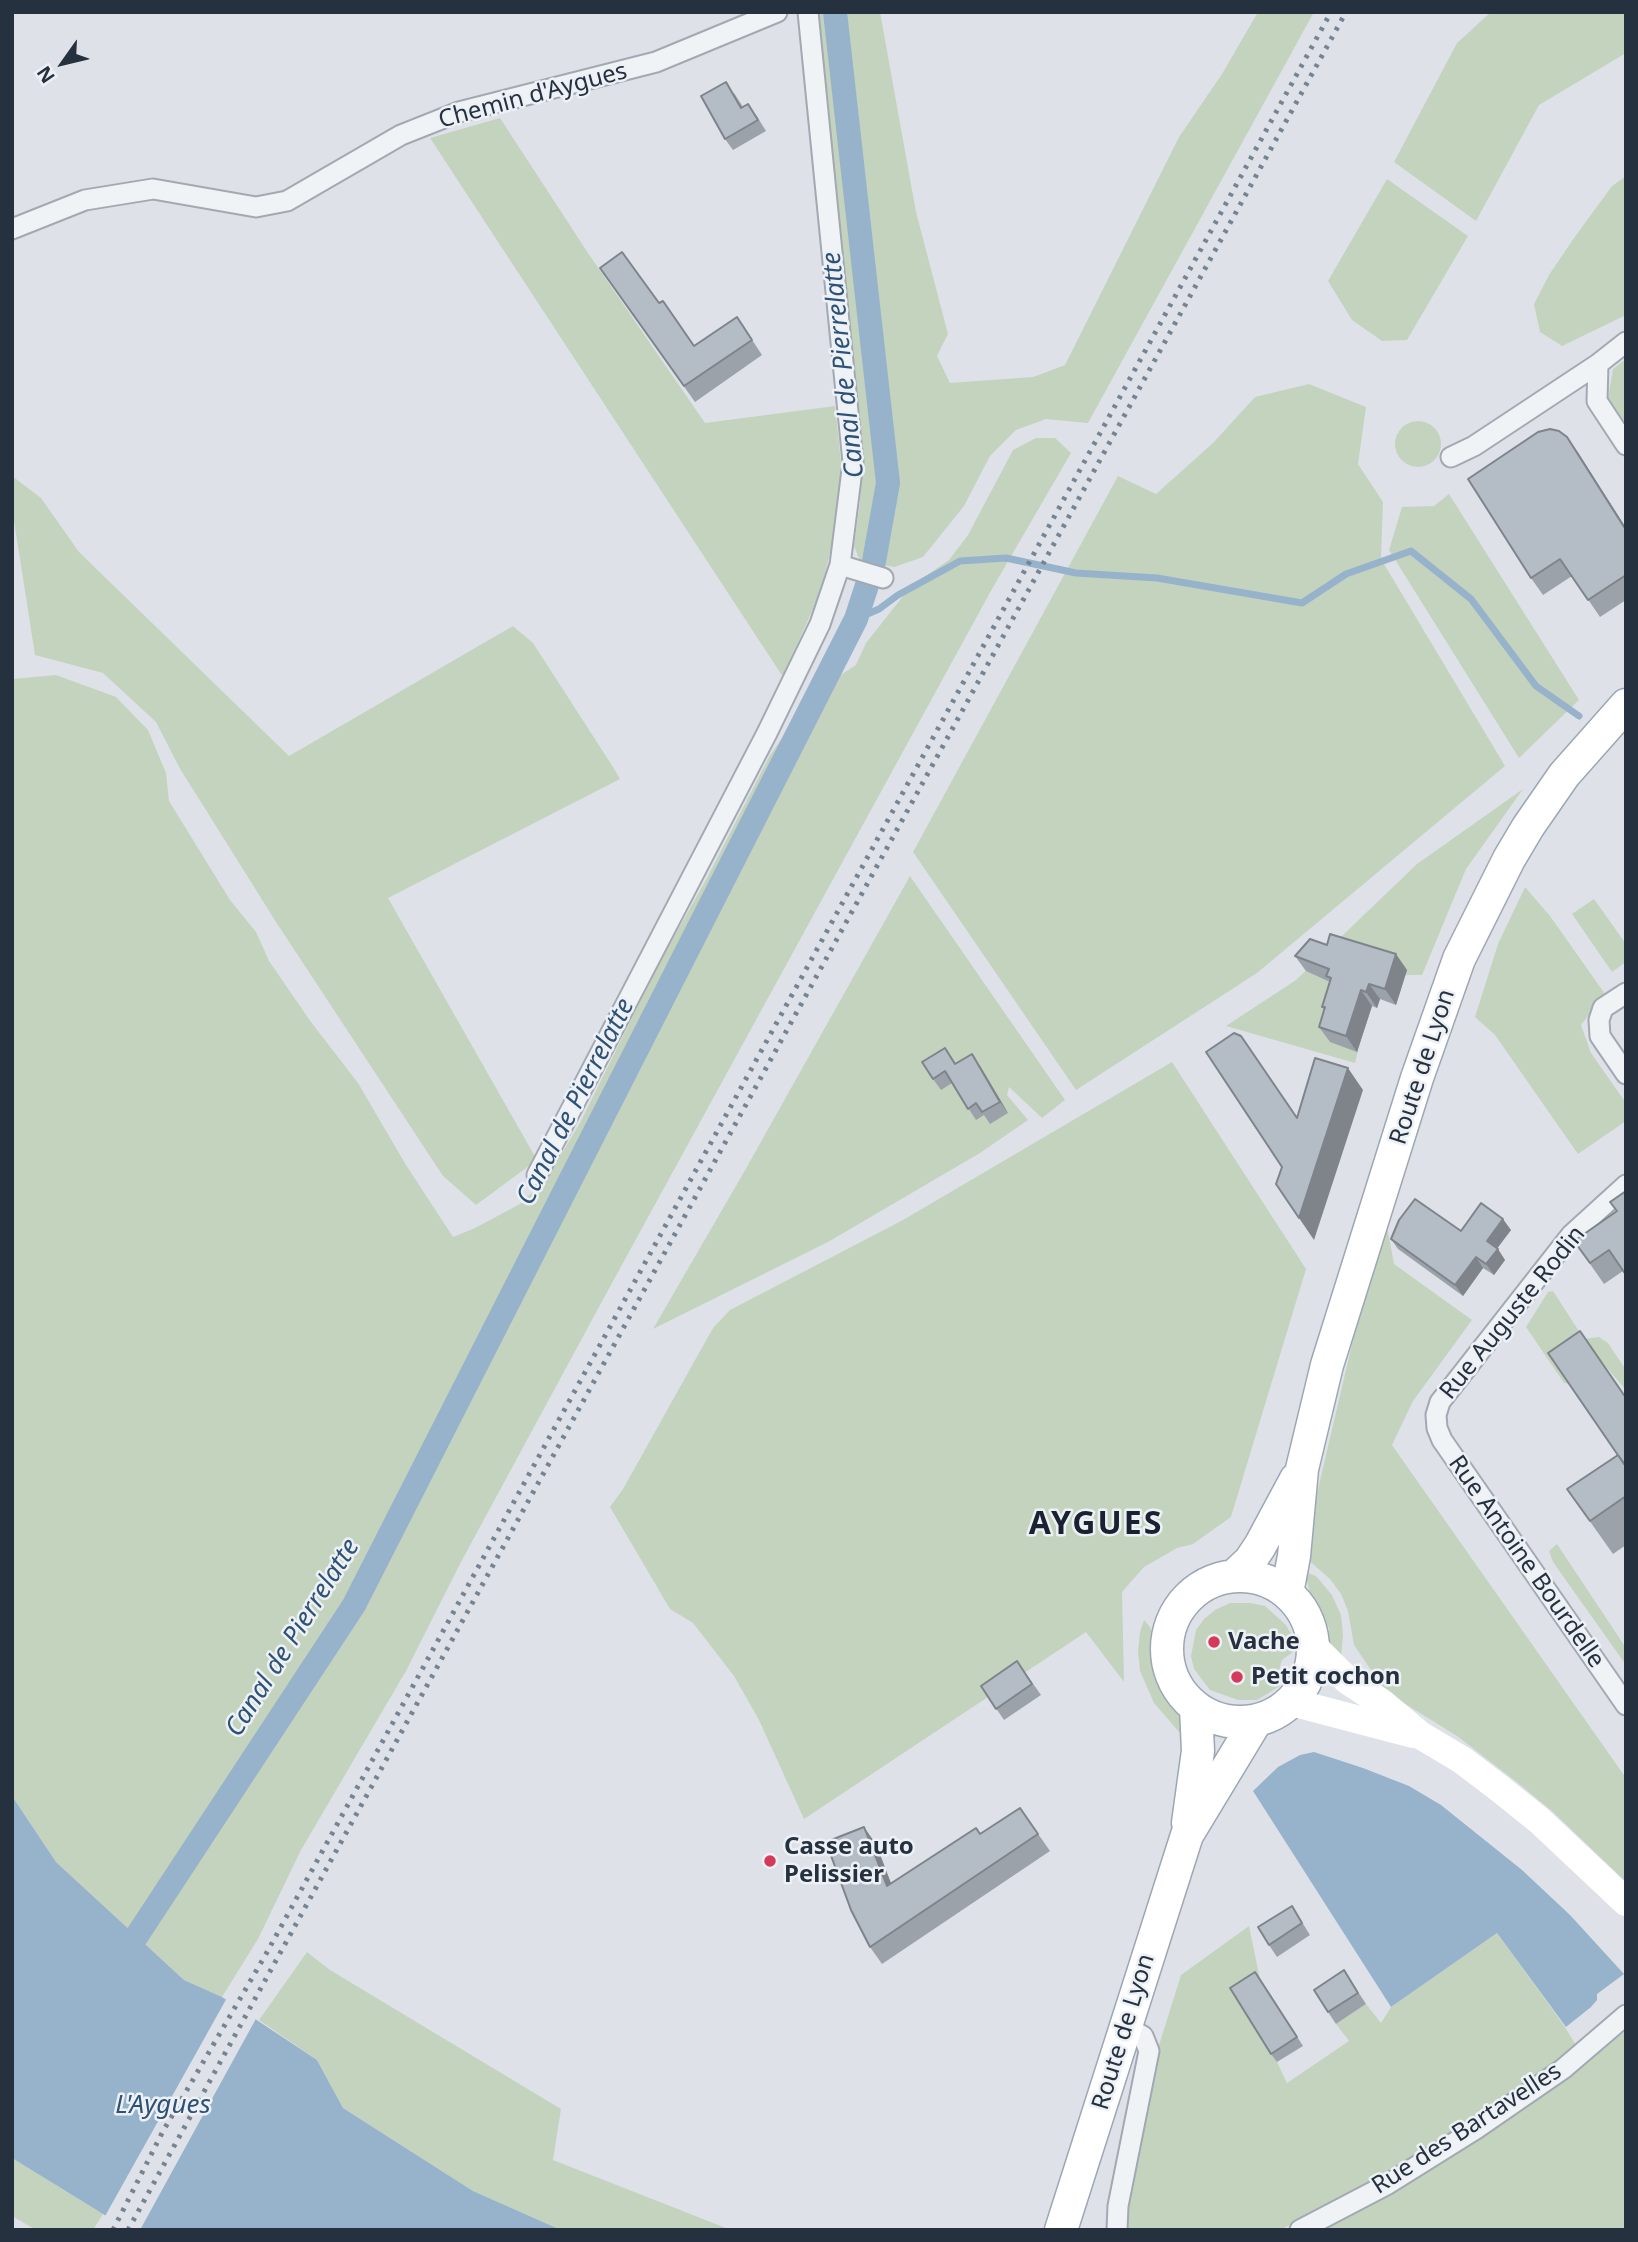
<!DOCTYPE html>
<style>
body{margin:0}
#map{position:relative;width:1638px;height:2242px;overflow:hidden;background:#dee2e8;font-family:"Noto Sans",sans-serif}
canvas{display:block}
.frame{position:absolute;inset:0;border:14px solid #263140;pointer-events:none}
.north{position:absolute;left:28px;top:28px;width:70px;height:70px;-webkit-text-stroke:5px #edf1f6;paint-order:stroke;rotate:236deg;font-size:19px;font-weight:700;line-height:28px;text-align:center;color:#263140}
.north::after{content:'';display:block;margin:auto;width:24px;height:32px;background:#263140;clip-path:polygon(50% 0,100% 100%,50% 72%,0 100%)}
</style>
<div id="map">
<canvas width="1638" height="2242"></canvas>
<div class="frame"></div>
<div class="north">N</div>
</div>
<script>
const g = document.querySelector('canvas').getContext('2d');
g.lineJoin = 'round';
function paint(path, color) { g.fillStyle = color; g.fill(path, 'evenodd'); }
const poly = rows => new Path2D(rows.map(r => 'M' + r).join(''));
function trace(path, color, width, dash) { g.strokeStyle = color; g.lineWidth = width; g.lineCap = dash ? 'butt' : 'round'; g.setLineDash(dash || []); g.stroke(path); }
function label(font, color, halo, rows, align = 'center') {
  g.font = font + ' "Noto Sans",sans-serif'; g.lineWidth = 5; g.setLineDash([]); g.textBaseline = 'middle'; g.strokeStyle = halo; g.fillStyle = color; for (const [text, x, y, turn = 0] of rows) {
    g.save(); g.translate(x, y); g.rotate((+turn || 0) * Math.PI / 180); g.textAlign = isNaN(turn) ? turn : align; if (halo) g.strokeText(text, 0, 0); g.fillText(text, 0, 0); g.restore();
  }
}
paint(poly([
 [813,12,880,12,916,212,948,334,937,356,950,383,1033,377,1065,365,1179,137,1222,74,1258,12,1314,12,1088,423,1046,419,1016,430,990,456,964,506,923,557,894,567,860,561,854,546,860,502,861,436,836,191],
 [1491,12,1626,12,1626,53,1539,105,1476,221,1394,162,1457,43],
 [500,118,588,253,705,423,835,406,844,490,822,588,783,677,430,138],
 [1626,176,1626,315,1562,346,1540,332,1534,304,1549,275,1574,238,1612,186],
 [1387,179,1468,236,1407,340,1382,341,1352,320,1328,281],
 [1626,359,1626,424,1608,398,1613,369],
 [1309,384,1366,407,1358,464,1383,502,1381,559,1505,766,1257,973,1076,1090,913,852,1118,476,1156,494,1213,443,1255,397],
 '1395 444a23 23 0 1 1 46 0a23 23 0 1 1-46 0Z',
 [1036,438,1055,438,1071,453,992,589,612,1283,461,1562,406,1671,301,1850,258,1939,222,1997,184,1980,56,1862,12,1796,12,679,56,675,116,697,148,730,166,773,169,801,230,900,256,932,269,961,311,1022,358,1083,406,1165,453,1237,475,1228,520,1204,547,1178,580,1123,660,961,706,880,770,755,816,691,856,665,866,643,911,586,949,560,968,535,1013,450],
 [12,476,41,498,79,552,289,756,513,626,533,643,613,767,620,779,388,898,537,1160,476,1205,443,1176,276,922,179,767,156,722,103,673,35,655,12,508],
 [1449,494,1579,700,1519,758,1389,550,1402,507,1434,506],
 [1523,789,1466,869,1422,975,1377,975,1355,1063,1226,1026,1296,980,1417,864],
 [910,876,1065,1100,1042,1118,1009,1087,1007,1095,1028,1120,980,1153,828,1242,653,1329,744,1172],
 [1525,887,1550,916,1605,994,1581,1025,1591,1053,1626,1103,1626,1121,1578,1154,1495,1035,1475,1017,1498,944],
 [1594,899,1626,944,1626,962,1612,972,1572,914],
 [1172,1062,1306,1269,1231,1517,1193,1544,1177,1548,1144,1567,1122,1592,1124,1682,1086,1632,804,1819,759,1720,734,1676,693,1623,670,1609,610,1507,623,1489,713,1328,730,1310,903,1220],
 [1387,1226,1394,1264,1472,1320,1413,1401,1392,1445,1626,1778,1626,1882,1553,1812,1518,1783,1457,1736,1386,1692,1354,1645,1348,1611,1341,1594,1330,1579,1306,1558,1303,1553,1356,1327],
 [1553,1291,1584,1339,1599,1337,1608,1343,1626,1370,1626,1390,1602,1362,1570,1384,1564,1383,1526,1327,1548,1292],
 [1557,1544,1626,1648,1626,1665,1553,1562,1549,1551],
 [1305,1572,1316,1576,1332,1595,1341,1615,1343,1635,1341,1657,1329,1643,1329,1628,1310,1594],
 [1230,1603,1250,1603,1265,1606,1286,1625,1294,1639,1293,1652,1282,1660,1279,1670,1280,1686,1257,1700,1238,1700,1210,1690,1194,1669,1191,1656,1196,1630,1204,1619,1215,1610],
 [1144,1620,1150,1627,1155,1641,1155,1667,1160,1680,1181,1718,1185,1734,1179,1732,1154,1703,1140,1671,1138,1651,1140,1632],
 [1249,1926,1277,2062,1287,2083,1349,2041,1336,2024,1366,2004,1381,2023,1391,2007,1497,1933,1565,2027,1577,2047,1472,2125,1381,2178,1280,2230,1122,2230,1149,2077,1181,1975],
 [307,1952,330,1970,561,2109,553,2160,731,2230,561,2230,473,2191,343,2108,317,2060,259,2020],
 [1626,2031,1626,2230,1324,2230,1496,2124],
 [12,2158,103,2214,93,2230,36,2230,12,2216]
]), '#c4d3be');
paint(poly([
 [1314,1752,1363,1768,1409,1786,1441,1805,1522,1870,1570,1915,1624,1974,1597,1994,1597,2000,1591,2007,1566,2027,1497,1933,1391,2007,1253,1791,1278,1767,1300,1755],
 [12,1796,56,1862,184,1980,222,1997,317,2060,343,2108,473,2191,561,2230,129,2230,12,2158]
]), '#96b3cb');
paint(poly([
 [228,1996,258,2015,140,2230,122,2230,104,2218]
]), '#dee2e8');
trace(poly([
 [856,619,879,609,898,595,960,561,1006,558,1076,573,1157,578,1302,603,1346,574,1411,551,1471,599,1536,686,1579,716]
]), '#96b3cb', 7);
trace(poly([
 [119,1963,354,1605,856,619,873,567,888,483,835,12]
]), '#96b3cb', 24);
const street = poly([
 [808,12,853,462,840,565,883,578],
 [12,229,85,200,153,189,256,207,287,201,401,135,459,112,656,62,777,12],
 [1598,364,1597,401,1626,445],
 [1451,457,1474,446,1598,364,1626,342],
 [1626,993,1603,1008,1599,1020,1600,1036,1626,1074],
 [537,1175,767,733,820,624,840,565],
 [1626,1185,1571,1235,1440,1402,1436,1415,1437,1428,1442,1440,1626,1705],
 [1117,2230,1118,2206,1149,2051,1143,2036,1125,2026],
 [1300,2230,1388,2184,1476,2129,1563,2069,1626,2015]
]);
const primary = poly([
 '1167 1649a73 73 0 1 1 146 0a73 73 0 1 1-146 0Z',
 [1234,1576,1250,1561,1260,1546,1296,1479],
 [1287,1593,1294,1556,1302,1469,1327,1365,1417,1078,1459,959,1509,859,1528,827,1564,775,1626,705],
 [1188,1823,1198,1751,1196,1708],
 [1061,2230,1187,1835,1256,1721]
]);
trace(street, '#a3a9b2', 23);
trace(primary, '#9ca7b5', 35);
trace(street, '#f0f3f6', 19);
trace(poly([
 [1313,1646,1347,1680,1382,1703,1420,1735,1462,1760,1499,1788,1540,1821,1626,1902],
 [1291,1702,1413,1734]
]), '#fff', 28);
trace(primary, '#fff', 32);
trace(poly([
 [113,2230,162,2133,266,1954,1331,12],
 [128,2230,1346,12]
]), '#768393', 5, [3.5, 7]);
paint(poly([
 [734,93,743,107,756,115,766,131,733,150,725,139],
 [600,268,659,303,694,346,737,317,762,355,695,402],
 [1567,437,1626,528,1626,600,1600,617,1572,576,1543,595,1531,578],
 [1295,956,1407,970,1396,1005,1380,999,1377,1008,1372,1006,1357,1052,1330,1042,1319,1027,1324,1010,1322,1007,1330,982,1306,971],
 [956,1064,980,1066,1008,1113,990,1124,984,1115,976,1120,952,1083,941,1090,933,1079],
 [1617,1211,1623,1271,1604,1284,1574,1241],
 [1511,1230,1497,1249,1505,1260,1494,1275,1483,1268,1463,1296,1398,1249,1391,1239,1461,1231],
 [1626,1466,1626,1545,1613,1554,1567,1489],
 [1017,1661,1041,1695,1004,1720,981,1686],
 [1020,1808,1050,1851,882,1964,870,1947,876,1844,891,1884,980,1834],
 [1292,1906,1310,1935,1277,1957,1269,1945],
 [1344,1970,1366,2004,1336,2024,1328,2012],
 [1261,1980,1303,2046,1277,2062,1271,2054]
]), '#9ba2a9');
paint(poly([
 [1567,437,1579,454,1626,528,1626,530],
 [1396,954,1407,970,1396,1005,1385,989],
 [1369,984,1380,999,1377,1008,1366,992],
 [1361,990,1372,1006,1357,1052,1346,1036],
 [972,1054,980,1066,1008,1113,1000,1102],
 [1348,1068,1363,1090,1314,1240,1299,1218],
 [1503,1219,1511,1230,1494,1252,1487,1241],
 [1498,1249,1505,1260,1494,1275,1486,1264],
 [1476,1257,1483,1268,1463,1296,1455,1285],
 [864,1827,876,1844,899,1904,887,1886]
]), '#7e848a');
const building = poly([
 [726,82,741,108,748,104,758,120,725,139,701,96,726,82],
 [622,252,659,303,663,301,694,346,737,317,752,340,684,386,600,268,622,252],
 [1550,429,1559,431,1567,437,1626,530,1626,575,1588,600,1560,559,1531,578,1468,479,1538,432,1550,429],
 [1330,934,1396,954,1385,989,1369,984,1366,992,1361,990,1346,1036,1319,1027,1325,1007,1322,1007,1331,978,1326,976,1329,969,1295,956,1310,939,1327,945,1330,934],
 [1234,1033,1241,1036,1297,1118,1315,1058,1348,1068,1299,1218,1276,1184,1282,1167,1206,1052,1234,1033],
 [945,1048,955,1064,972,1054,1000,1102,982,1112,976,1103,968,1109,945,1071,933,1079,922,1062,945,1048],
 [1626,1191,1626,1275,1609,1250,1590,1263,1574,1241,1617,1211,1610,1202,1626,1191],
 [1415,1199,1461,1231,1481,1203,1503,1219,1487,1241,1498,1249,1486,1264,1476,1257,1455,1285,1391,1239,1399,1220,1415,1199],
 [1580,1331,1626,1398,1626,1462,1624,1464,1548,1353,1580,1331],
 [1618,1455,1626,1466,1626,1496,1590,1521,1567,1489,1618,1455],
 [1017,1661,1032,1684,996,1709,981,1686,1017,1661],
 [1020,1808,1038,1834,870,1947,851,1910,826,1842,864,1827,887,1886,976,1828,980,1834,1020,1808],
 [1292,1906,1302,1923,1269,1945,1258,1927,1292,1906],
 [1344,1970,1358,1993,1328,2012,1314,1990,1344,1970],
 [1255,1972,1297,2037,1271,2054,1230,1988,1255,1972]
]);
paint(building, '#b4bcc5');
trace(building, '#7e848a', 2);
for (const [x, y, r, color] of [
 [1214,1642,7,"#d63a5a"],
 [1237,1677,7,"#d63a5a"],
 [770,1861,7,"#d63a5a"]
]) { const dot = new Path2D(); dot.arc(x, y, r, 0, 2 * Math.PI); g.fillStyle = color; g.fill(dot); trace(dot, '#edf1f6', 2.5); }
label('24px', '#263140', '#edf1f6', [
 ["Chemin d'Aygues",533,96,-15],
 ["Route de Lyon",1423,1067,-72],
 ["Rue Auguste Rodin",1513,1313,-51],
 ["Rue Antoine Bourdelle",1526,1562,55],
 ["Route de Lyon",1124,2032,-73],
 ["Rue des Bartavelles",1467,2129,-33]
]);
label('bold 24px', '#263140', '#edf1f6', [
 ["Vache",1228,1642],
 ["Petit cochon",1251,1677],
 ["Casse auto",784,1847],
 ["Pelissier",784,1875]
], 'left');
label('italic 26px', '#2e5276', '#edf1f6', [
 ["Canal de Pierrelatte",844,365,-96],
 ["Canal de Pierrelatte",576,1102,-63],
 ["Canal de Pierrelatte",293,1638,-58],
 ["L'Aygues",163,2106]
]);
g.letterSpacing = '2px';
label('bold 32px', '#182230', '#edf1f6', [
 ["AYGUES",1096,1525]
]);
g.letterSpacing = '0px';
</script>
